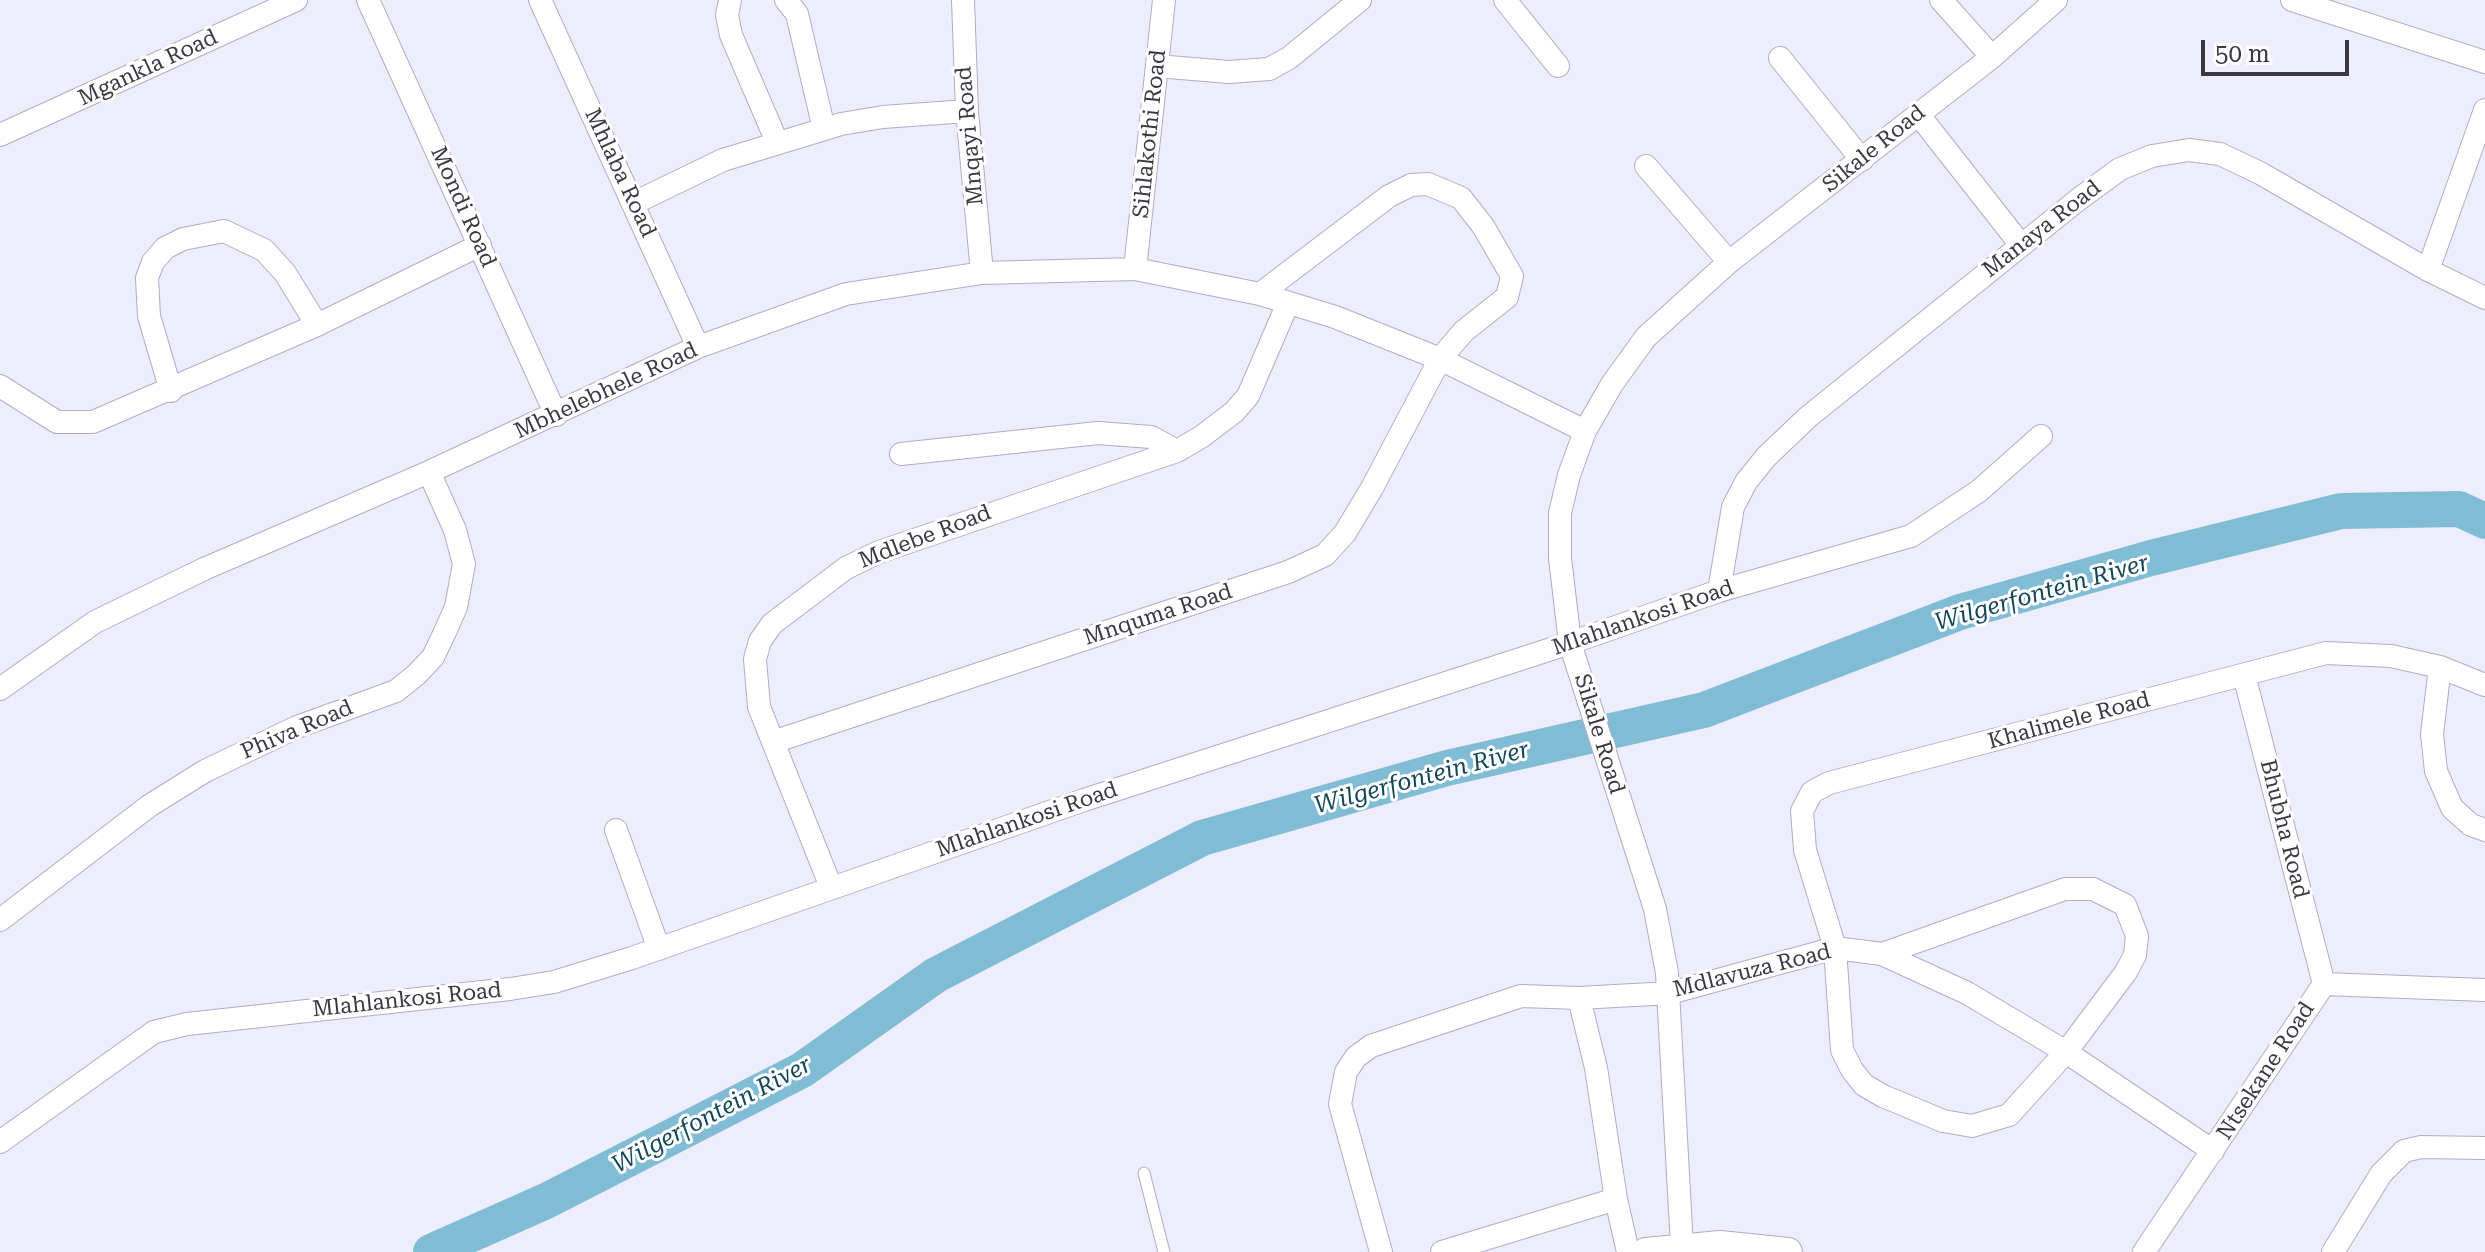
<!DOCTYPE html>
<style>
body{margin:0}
#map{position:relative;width:2485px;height:1252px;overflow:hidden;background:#eeedfd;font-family:"Roboto Serif",serif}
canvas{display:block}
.scale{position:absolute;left:2201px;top:40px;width:148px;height:36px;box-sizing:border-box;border:4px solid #393843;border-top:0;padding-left:10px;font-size:24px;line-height:28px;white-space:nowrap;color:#393843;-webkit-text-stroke:6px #fff;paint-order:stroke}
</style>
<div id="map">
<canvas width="2485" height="1252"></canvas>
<div class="scale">50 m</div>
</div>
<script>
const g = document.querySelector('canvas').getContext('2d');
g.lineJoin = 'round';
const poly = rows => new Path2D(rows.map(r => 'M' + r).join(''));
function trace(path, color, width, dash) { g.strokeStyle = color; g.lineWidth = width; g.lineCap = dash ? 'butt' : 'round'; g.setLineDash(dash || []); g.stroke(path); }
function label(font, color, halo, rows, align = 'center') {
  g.font = font + ' "Roboto Serif",serif'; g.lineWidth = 6; g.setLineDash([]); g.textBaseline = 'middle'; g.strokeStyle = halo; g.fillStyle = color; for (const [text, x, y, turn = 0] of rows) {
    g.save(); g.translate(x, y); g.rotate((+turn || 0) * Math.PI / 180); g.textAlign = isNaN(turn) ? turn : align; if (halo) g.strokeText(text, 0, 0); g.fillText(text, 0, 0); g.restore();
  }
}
trace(poly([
 [431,1252,546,1201,802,1070,936,975,1202,838,1447,768,1704,710,1960,612,2151,558,2341,511,2459,509,2485,521]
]), '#80bdd4', 36);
const service = poly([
 [1144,1173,1164,1252]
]);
const minor = poly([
 [368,0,556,415],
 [540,0,698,347],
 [730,0,727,15,731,35,777,142],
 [786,0,797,14,824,129],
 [963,0,967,111,982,273],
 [1505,0,1558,66],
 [1941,0,1992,57],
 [2292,0,2485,62],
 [1780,58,1862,160],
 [1157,66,1229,72,1269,69,1289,58,1360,0],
 [1918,114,2021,245],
 [0,135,296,0],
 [1646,166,1729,262],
 [634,203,723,160,841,124,883,117,967,111],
 [1135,269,1164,0],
 [2428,270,2485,110],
 [0,386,57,422,93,422,317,325,480,245],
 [171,391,149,316,147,278,153,262,165,248,183,239,224,231,264,250,285,273,317,325],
 [901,454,1098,433,1151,437,1177,451],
 [1719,591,1733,507,1746,482,1766,457,1808,417,2079,199,2120,169,2152,156,2189,150,2220,154,2260,173,2428,270,2485,298],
 [2440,667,2432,734,2436,771,2452,808,2471,825,2485,830],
 [2244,675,2324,984],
 [0,689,95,622,204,569,429,472,698,347,846,294,982,273,1135,269,1260,294,1335,317,1440,359,1585,431],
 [773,742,1288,572,1325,555,1345,533,1372,488,1440,359,1464,331,1507,297,1512,276,1483,226,1461,198,1428,184,1411,185,1389,196,1260,294],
 [616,830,659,949],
 [831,887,759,707,755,659,760,641,772,624,846,568,879,552,1177,451,1201,437,1234,412,1248,396,1288,303],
 [0,920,149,806,205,771,297,727,396,691,416,675,433,657,445,632,456,607,464,564,455,530,429,472],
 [1882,954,2065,889,2093,889,2125,905,2137,936,2135,955,2126,972,2066,1052,2009,1115,1972,1126,1943,1121,1883,1096,1864,1085,1852,1070,1842,1050,1835,948,1805,850,1802,811,1812,792,1829,783,2326,653,2391,656,2440,667,2485,685],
 [2324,984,2485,990],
 [1579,998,1596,1068,1616,1199],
 [0,1142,154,1032,187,1024,510,989,554,982,632,958,1084,800,1570,643,1719,591,1911,536,1979,491,2041,436],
 [1682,1247,1667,973,1655,909,1570,643,1560,558,1560,513,1569,475,1585,431,1612,384,1646,337,1729,262,1992,57,2056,0],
 [1381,1252,1340,1104,1346,1072,1356,1057,1371,1046,1521,996,1579,998,1670,993,1835,948,1882,954,1967,993,2066,1052,2213,1151],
 [1442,1252,1616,1199,1628,1252],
 [2144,1252,2324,984],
 [2333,1252,2381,1174,2404,1151,2421,1147,2485,1148]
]);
const tertiary = poly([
 [1646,1252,1720,1245,1788,1252]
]);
trace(service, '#afadc7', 13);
trace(minor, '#afadc7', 24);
trace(tertiary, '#afadc7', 30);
trace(service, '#fff', 11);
trace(minor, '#fff', 22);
trace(tertiary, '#fff', 28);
label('22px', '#393843', '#fff', [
 ["Mgankla Road",148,68,-25],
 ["Sihlakothi Road",1150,134,-84],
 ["Mnqayi Road",970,136,-95],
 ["Sikale Road",1874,149,-39],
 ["Mhlaba Road",620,173,65],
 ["Mondi Road",463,207,66],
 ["Manaya Road",2042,229,-38],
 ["Mbhelebhele Road",606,391,-25],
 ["Mdlebe Road",925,537,-21],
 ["Mnquma Road",1158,615,-18],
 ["Mlahlankosi Road",1643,618,-19],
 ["Khalimele Road",2069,721,-15],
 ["Phiva Road",297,730,-23],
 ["Sikale Road",1599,734,73],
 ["Mlahlankosi Road",1027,820,-19],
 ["Bhubha Road",2284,829,76],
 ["Mdlavuza Road",1752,971,-14],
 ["Mlahlankosi Road",407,1000,-6],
 ["Ntsekane Road",2266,1071,-57]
]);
label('italic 24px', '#144859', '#fff', [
 ["Wilgerfontein River",2042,593,-16],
 ["Wilgerfontein River",1422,778,-15],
 ["Wilgerfontein River",712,1115,-28]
]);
</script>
